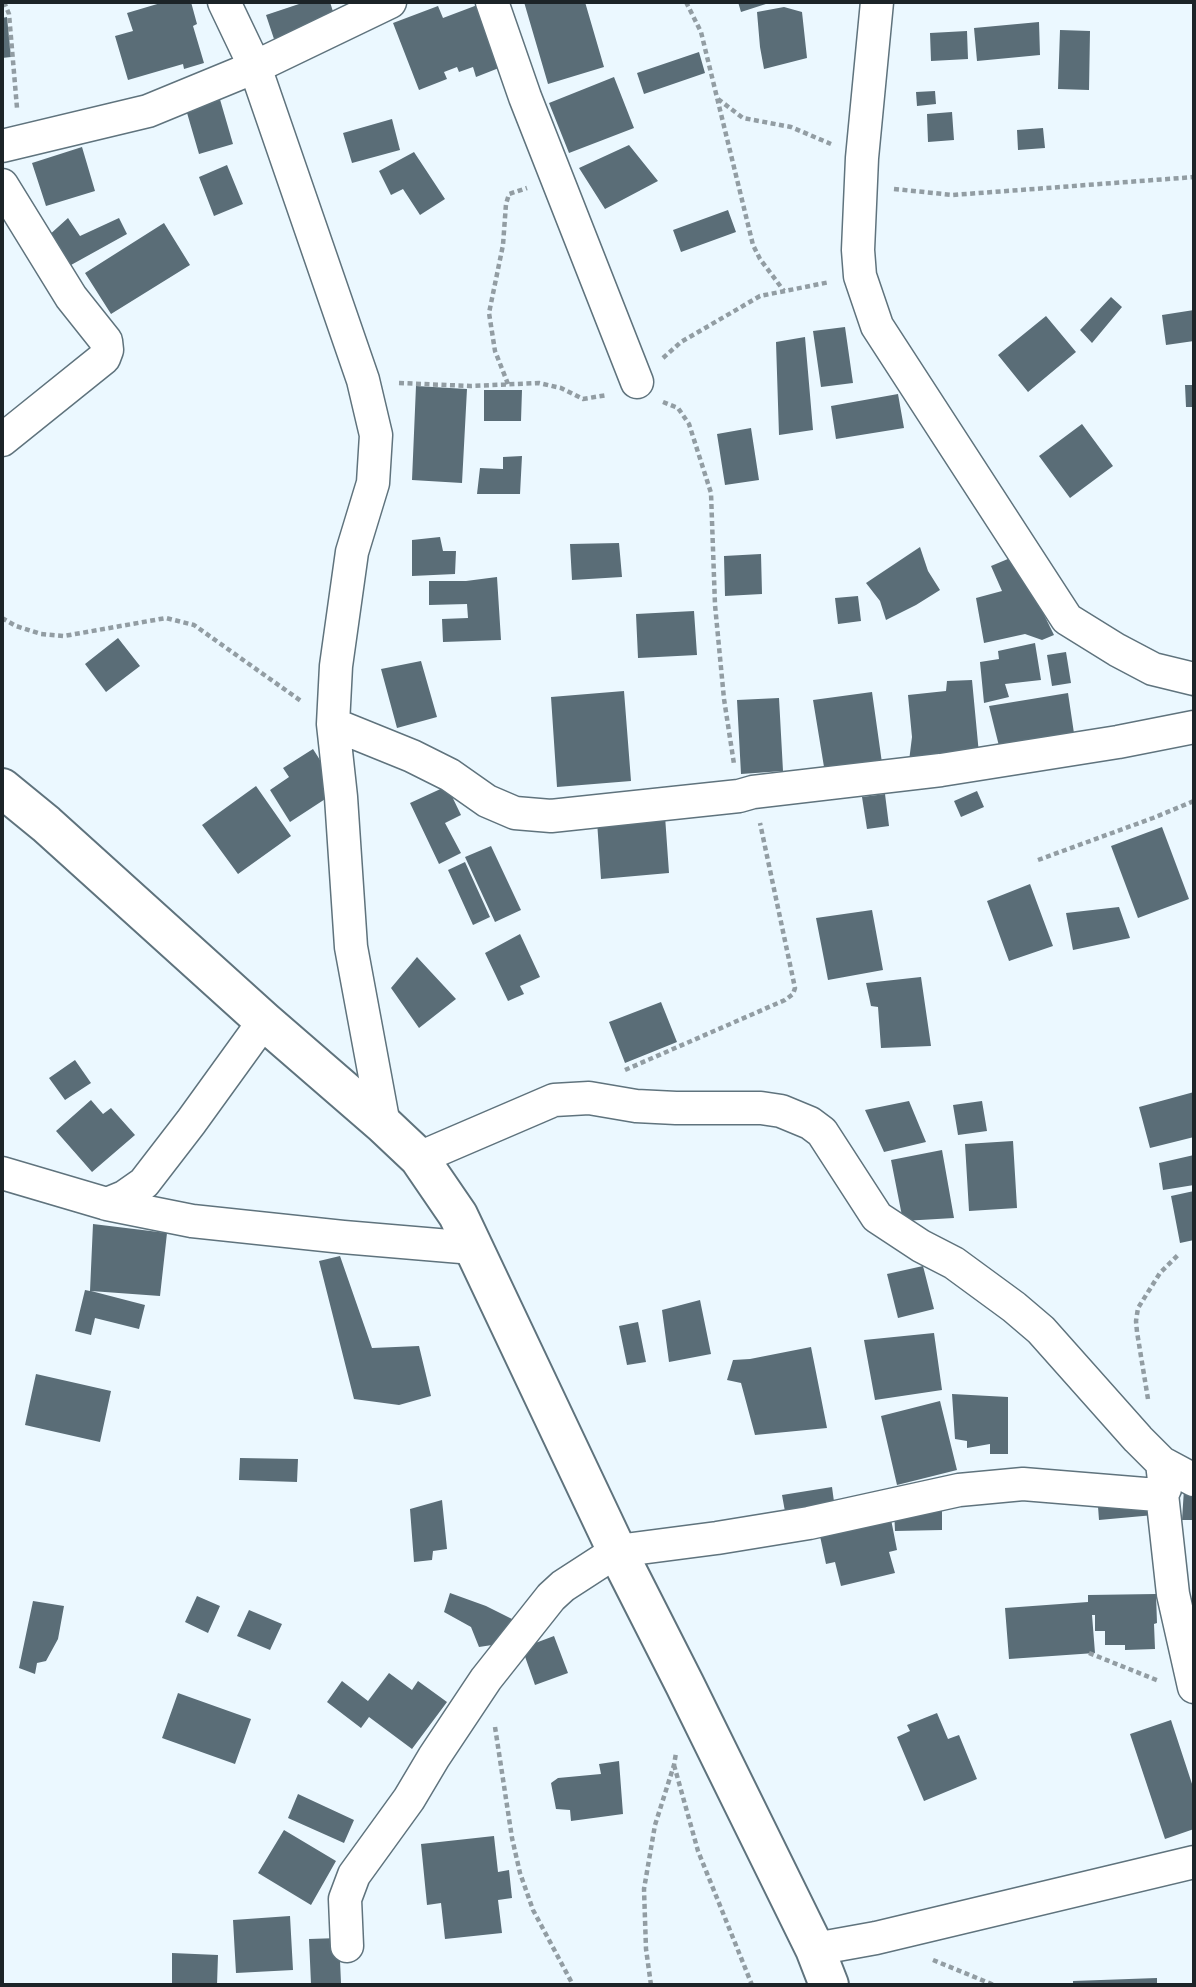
<!DOCTYPE html>
<style>
body{margin:0}
#map{position:relative;width:1196px;height:1987px;overflow:hidden;background:#ebf8ff;font-family:Rubik,sans-serif}
canvas{display:block}
.frame{position:absolute;inset:0;border:4px solid #1c2428;pointer-events:none}
</style>
<div id="map">
<canvas width="1196" height="1987"></canvas>
<div class="frame"></div>
</div>
<script>
const g = document.querySelector('canvas').getContext('2d');
g.lineJoin = 'round';
function paint(path, color) { g.fillStyle = color; g.fill(path, 'evenodd'); }
const poly = rows => new Path2D(rows.map(r => 'M' + r).join(''));
function trace(path, color, width, dash) { g.strokeStyle = color; g.lineWidth = width; g.lineCap = dash ? 'butt' : 'round'; g.setLineDash(dash || []); g.stroke(path); }
paint(poly([
 [164,2,191,2,197,24,193,26,204,63,184,69,183,64,128,80,115,36,133,31,127,13],
 [305,2,330,2,335,18,274,39,266,15],
 [524,2,585,2,604,67,548,84],
 [738,2,772,2,741,12],
 [480,4,504,66,476,77,473,67,459,72,457,67,444,72,447,79,419,90,393,23,438,6,443,18],
 [784,7,802,12,807,58,764,69,760,47,757,12],
 [7,17,11,57,2,58,2,18],
 [1039,22,1040,55,977,61,974,28],
 [1060,30,1090,31,1089,90,1058,89],
 [967,31,968,59,931,61,930,33],
 [699,52,705,73,644,94,637,73],
 [614,77,634,128,569,153,549,103],
 [935,91,936,104,917,106,916,92],
 [219,96,233,144,199,154,185,106],
 [952,112,954,140,928,142,927,114],
 [392,119,400,150,352,163,343,133],
 [1043,128,1045,148,1018,150,1017,130],
 [629,145,658,181,605,209,579,168],
 [82,147,95,191,46,206,32,163],
 [414,152,445,199,420,215,403,189,391,195,379,171],
 [227,165,243,204,214,216,199,177],
 [728,210,736,232,681,252,673,230],
 [68,218,80,236,119,218,127,234,71,265,47,237],
 [164,223,190,265,111,314,85,273],
 [1111,297,1122,307,1092,343,1080,330],
 [1194,310,1194,341,1166,345,1162,315],
 [1046,316,1076,352,1028,392,998,355],
 [845,327,853,383,821,387,813,331],
 [805,337,813,430,779,435,776,342],
 [1185,385,1194,385,1194,407,1186,407],
 [416,386,467,389,462,483,412,480],
 [484,390,522,390,521,421,484,421],
 [898,394,904,428,836,439,831,406],
 [1082,424,1113,466,1070,498,1039,456],
 [751,428,759,480,725,485,717,434],
 [522,456,520,494,477,494,480,468,503,469,503,457],
 [440,537,443,551,456,551,455,574,412,576,412,540],
 [619,543,622,577,572,580,570,544],
 [920,547,928,571,940,590,916,605,886,620,880,601,866,583],
 [761,554,762,594,725,596,724,556],
 [1015,556,1054,635,1042,640,1025,634,984,643,976,598,1002,591,991,566],
 [497,577,501,640,443,642,442,619,468,618,467,604,429,605,429,581,466,581],
 [858,596,861,621,838,624,835,598],
 [694,611,697,655,638,658,636,614],
 [118,638,140,666,106,692,85,664],
 [1035,643,1041,680,1005,684,1009,697,984,703,980,662,999,659,998,651],
 [1066,652,1071,683,1052,686,1047,655],
 [421,661,437,717,397,728,381,669],
 [972,680,979,754,909,761,912,737,908,695,946,691,947,681],
 [624,691,631,781,557,787,551,697],
 [872,692,882,763,825,773,813,700],
 [1068,693,1075,740,1002,758,989,706],
 [779,698,783,771,741,774,737,700],
 [313,749,339,790,290,822,270,790,289,777,283,768],
 [256,786,291,836,238,874,202,825],
 [447,786,461,815,445,823,461,853,439,864,410,803],
 [977,791,984,807,961,817,954,801],
 [885,794,889,826,867,829,862,797],
 [665,816,669,873,601,879,597,821],
 [1162,827,1189,899,1138,918,1111,846],
 [491,846,521,910,495,922,465,857],
 [465,862,490,917,473,925,448,870],
 [1030,884,1053,946,1009,961,987,901],
 [1119,907,1130,938,1073,950,1066,913],
 [872,910,883,970,828,980,816,918],
 [520,934,540,977,520,986,524,994,508,1001,485,953],
 [417,957,456,999,419,1028,391,988],
 [921,977,931,1046,881,1048,878,1007,871,1006,866,983],
 [661,1002,677,1042,625,1063,609,1022],
 [75,1060,91,1083,65,1100,49,1078],
 [1194,1092,1194,1137,1150,1148,1139,1107],
 [91,1100,103,1114,111,1108,135,1135,92,1172,56,1131],
 [909,1101,926,1142,884,1152,865,1110],
 [982,1101,987,1131,958,1135,953,1105],
 [1013,1141,1017,1208,969,1211,965,1144],
 [942,1150,954,1218,903,1221,891,1160],
 [1194,1155,1194,1185,1163,1190,1159,1163],
 [1194,1191,1194,1240,1180,1243,1171,1196],
 [93,1224,167,1233,160,1296,91,1291,145,1305,139,1329,95,1318,91,1335,75,1331,85,1290,90,1291],
 [340,1256,372,1348,419,1346,431,1396,399,1405,354,1399,319,1261],
 [923,1266,934,1309,898,1318,887,1274],
 [700,1300,711,1354,669,1362,662,1310],
 [638,1322,646,1362,627,1365,619,1326],
 [934,1333,942,1390,875,1400,864,1340],
 [811,1347,827,1428,755,1435,741,1383,727,1380,733,1360,750,1359],
 [36,1374,111,1391,100,1442,25,1425],
 [952,1394,1008,1397,1008,1454,990,1454,990,1444,967,1448,967,1441,955,1439],
 [940,1401,957,1470,897,1485,881,1416],
 [240,1458,298,1459,297,1482,239,1480],
 [832,1487,835,1509,786,1517,782,1495],
 [1152,1488,1154,1515,1099,1520,1097,1493],
 [1184,1489,1194,1491,1194,1520,1182,1520],
 [442,1500,447,1549,433,1551,432,1560,414,1562,410,1509],
 [889,1509,897,1550,889,1552,895,1573,841,1586,835,1562,826,1564,817,1522],
 [942,1509,942,1530,895,1531,894,1510],
 [450,1593,486,1606,514,1620,492,1645,479,1647,471,1627,444,1612],
 [1156,1594,1157,1623,1154,1624,1155,1649,1125,1650,1125,1645,1105,1645,1105,1631,1095,1631,1095,1615,1092,1615,1095,1653,1009,1659,1005,1608,1088,1602,1088,1595],
 [197,1596,220,1606,208,1633,185,1622],
 [33,1601,64,1606,58,1639,46,1661,37,1663,35,1674,19,1668],
 [249,1610,282,1624,270,1650,237,1636],
 [554,1636,568,1673,535,1685,522,1648],
 [389,1673,412,1690,418,1681,447,1702,412,1749,369,1717,361,1728,327,1702,342,1681,368,1701],
 [178,1693,251,1719,235,1764,162,1738],
 [937,1713,948,1739,959,1735,977,1779,924,1801,897,1737,910,1731,907,1725],
 [1171,1720,1194,1790,1194,1829,1165,1839,1130,1734],
 [619,1761,623,1814,571,1821,570,1810,556,1809,551,1783,558,1778,601,1774,599,1764],
 [298,1794,354,1820,344,1843,288,1818],
 [284,1830,336,1861,311,1905,258,1873],
 [494,1836,498,1872,509,1870,512,1898,498,1900,502,1933,445,1939,441,1903,427,1905,421,1844],
 [290,1916,293,1970,236,1973,233,1920],
 [339,1938,341,1983,311,1984,309,1939],
 [172,1953,218,1955,217,1985,172,1985],
 [1157,1978,1157,1985,1073,1985,1073,1981]
]), '#5a6d77');
const street = poly([
 [224,2,255,67,363,380,376,435,373,483,352,552,336,666,333,724,341,797,351,947,384,1125],
 [492,2,525,97,637,382],
 [877,2,862,158,858,250,860,276,877,326,1067,619,1117,650,1153,669,1194,679],
 [2,146,148,111,255,67,390,2],
 [2,185,71,297,106,341,107,350,104,358,2,440],
 [333,724,412,756,450,775,487,801,515,813,551,816,739,796,753,792,941,770,1118,742,1194,727],
 [419,1158,554,1100,589,1098,636,1106,676,1108,761,1108,781,1111,810,1123,822,1132,877,1217,921,1246,954,1263,1014,1307,1041,1330,1138,1439,1162,1463,1194,1480],
 [2,1173,107,1204,124,1197,144,1183,191,1122,264,1021],
 [107,1204,192,1221,343,1237,473,1248],
 [1162,1494,1173,1594,1194,1687],
 [347,1946,345,1899,354,1875,409,1799,434,1757,486,1679,551,1597,563,1586,617,1551,717,1538,809,1523,959,1490,1023,1484,1157,1495,1162,1494,1165,1489,1162,1463],
 [815,1949,876,1938,1194,1862]
]);
const primary = poly([
 [2,788,46,824,264,1021,384,1125,419,1158,458,1215,617,1551,685,1685,815,1949,829,1985]
]);
trace(street, '#5f737d', 35);
trace(primary, '#5f737d', 42);
trace(poly([
 [4,2,9,14,17,108],
 [686,2,701,32,753,245,760,259,784,291],
 [718,99,743,118,791,127,831,144],
 [894,189,953,195,1194,177],
 [663,358,681,342,760,296,830,282],
 [399,383,470,386,539,383,561,388,583,399,607,395],
 [508,384,495,351,489,313,503,245,506,204,509,194,527,188],
 [663,402,678,408,689,424,711,493,715,605,724,699,734,764],
 [2,618,16,626,41,634,64,636,166,618,194,625,301,701],
 [1038,860,1153,818,1194,801],
 [625,1070,785,1000,793,994,795,988,760,823],
 [1148,1399,1137,1332,1136,1321,1138,1308,1160,1273,1178,1255],
 [1089,1653,1159,1681],
 [495,1727,512,1838,520,1873,533,1910,573,1985],
 [674,1765,698,1851,752,1985],
 [933,1960,994,1985],
 [651,1985,646,1949,644,1889,655,1825,674,1765,676,1753]
]), '#929da3', 4.5, [5, 3.5]);
trace(street, '#fff', 32);
trace(primary, '#fff', 38);
</script>
